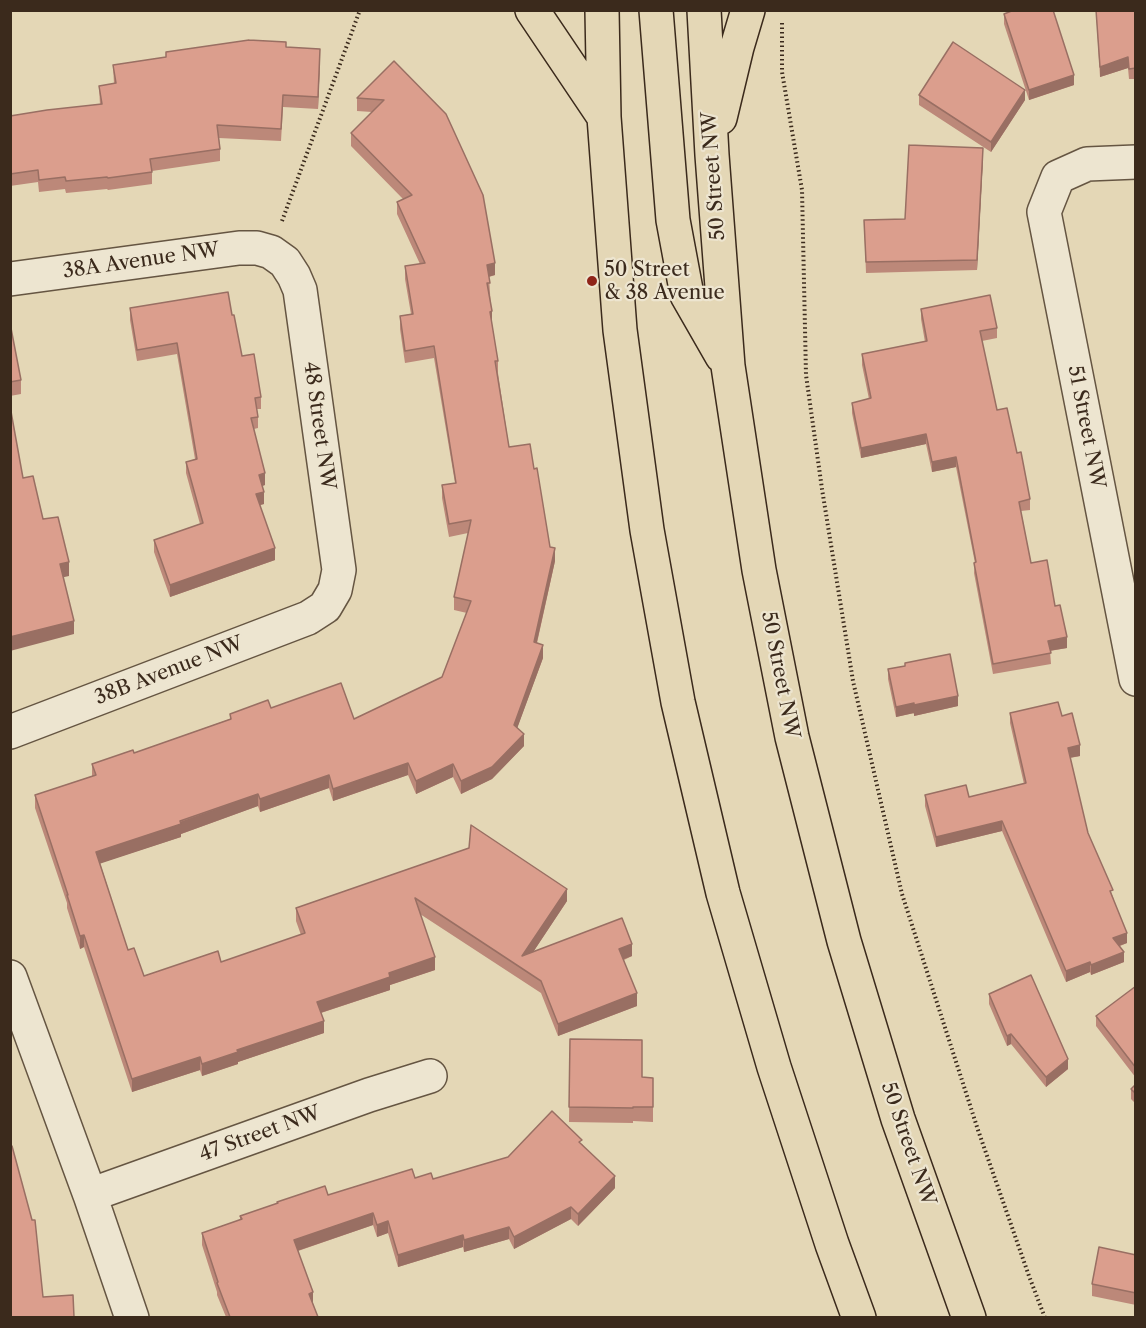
<!DOCTYPE html>
<style>
body{margin:0}
#map{position:relative;width:1146px;height:1328px;overflow:hidden;background:#e4d7b6;font-family:"Libre Caslon Text",serif}
canvas{display:block}
.frame{position:absolute;inset:0;border:12px solid #3b2a1c;pointer-events:none}
</style>
<div id="map">
<canvas width="1146" height="1328"></canvas>
<div class="frame"></div>
</div>
<script>
const g = document.querySelector('canvas').getContext('2d');
g.lineJoin = 'round';
const poly = rows => new Path2D(rows.map(r => 'M' + r).join(''));
function trace(path, color, width, dash) { g.strokeStyle = color; g.lineWidth = width; g.lineCap = dash ? 'butt' : 'round'; g.setLineDash(dash || []); g.stroke(path); }
function paint(path, color) { g.fillStyle = color; g.fill(path, 'evenodd'); }
function label(font, color, halo, rows, align = 'center') {
  g.font = font + ' "Libre Caslon Text",serif'; g.lineWidth = 4.5; g.setLineDash([]); g.textBaseline = 'middle'; g.strokeStyle = halo; g.fillStyle = color; for (const [text, x, y, turn = 0] of rows) {
    g.save(); g.translate(x, y); g.rotate((+turn || 0) * Math.PI / 180); g.textAlign = isNaN(turn) ? turn : align; if (halo) g.strokeText(text, 0, 0); g.fillText(text, 0, 0); g.restore();
  }
}
const street = poly([
 [1136,162,1087,164,1058,177,1044,212,1136,679],
 [10,279,239,248,257,248,271,252,285,262,294,276,300,290,339,570,335,590,325,607,308,618,10,732],
 [10,977,90,1195,132,1318],
 [90,1195,369,1095,430,1076]
]);
const primary = poly([
 [532,10,604,117],
 [602,10,604,117,620,330,647,530,678,702,723,893,774,1067,832,1244,859,1318],
 [656,10,673,220,687,295,722,356],
 [704,10,712,155,728,366,759,570,792,737,844,941,898,1119,969,1318],
 [720,118,737,47,748,10]
]);
trace(street, '#655542', 36);
trace(primary, '#3b2a1c', 36);
trace(poly([
 [782,23,782,72,802,190,806,375,822,489,853,681,902,894,978,1130,1029,1276,1045,1318],
 [282,221,360,10]
]), '#3b2a1c', 4, [1.5, 3]);
trace(street, '#ede5d0', 33);
trace(primary, '#e4d7b6', 33);
paint(poly([
 [1096,10,1136,10,1136,79,1129,79,1128,68,1100,77],
 [1004,14,1074,85,1029,100,1004,24],
 [286,47,320,60,318,109,283,107,281,141,219,138,220,149,220,161,152,171,152,184,108,190,107,189,66,193,65,189,39,192,38,182,10,186,10,116,100,105,99,86,114,84,113,65,166,57,166,52],
 [394,61,495,275,489,277,492,324,498,361,498,373,509,447,534,469,550,547,555,561,537,643,543,658,517,728,524,746,492,779,461,794,453,777,416,794,408,775,333,801,329,788,260,812,258,806,181,834,181,837,100,863,128,950,144,976,221,962,301,935,296,921,296,908,469,848,567,901,533,952,632,956,624,960,637,1006,558,1036,541,993,420,914,435,970,390,985,390,990,321,1013,324,1033,238,1062,238,1064,202,1076,200,1070,132,1092,84,947,80,949,67,908,67,903,35,808,35,795,92,776,92,764,134,753,230,719,230,714,271,708,354,719,442,677,467,613,454,610,454,597,468,533,449,537,442,498,442,485,455,483,434,358,405,363,400,329,400,316,411,314,405,279,405,266,420,264,397,214,397,202,403,199,351,146,351,133,372,112,357,111,357,98],
 [919,95,1025,100,991,152,919,105],
 [983,158,977,270,866,273,864,220,905,219],
 [130,308,232,315,242,356,261,397,261,409,257,409,258,417,258,428,254,429,265,485,262,486,264,504,260,505,275,560,170,597,154,552,154,540,200,524,186,473,186,462,195,459,177,354,137,361,130,320],
 [921,309,997,328,997,338,982,341,997,410,1017,453,1030,499,1030,510,1021,511,1031,563,1055,606,1067,648,1050,651,1051,664,993,674,974,573,975,563,956,467,932,472,926,444,861,458,852,413,852,403,869,399,862,365,862,354,925,342,921,319],
 [10,323,21,380,21,394,10,396],
 [888,669,958,706,914,716,914,713,896,717,888,679],
 [1010,713,1062,716,1080,756,1070,758,1088,833,1113,897,1127,943,1120,946,1124,962,1091,975,1090,972,1066,982,1002,831,936,847,925,806,925,795,969,797,1024,784,1010,723],
 [1136,986,1136,1078,1096,1026,1096,1016],
 [989,994,1068,1069,1046,1087,1011,1044,1007,1046,989,1004],
 [570,1039,642,1077,653,1078,653,1122,633,1121,633,1123,569,1122],
 [1136,1084,1136,1104,1131,1099,1131,1089],
 [582,1144,615,1188,578,1226,571,1219,514,1249,509,1239,464,1252,463,1247,398,1267,388,1233,377,1237,373,1225,298,1251,313,1304,318,1317,226,1317,217,1295,217,1292,202,1245,202,1233,240,1220,240,1216,328,1195,415,1178,433,1179],
 [1136,1255,1136,1305,1092,1296,1092,1284]
]), '#bc8879');
paint(poly([
 [320,49,320,60,318,109,318,97],
 [1128,57,1128,68,1100,77,1100,67],
 [1074,75,1074,85,1029,100,1029,90],
 [1025,90,1025,100,991,152,991,142],
 [983,148,983,158,977,270,977,260],
 [495,263,495,275,487,277,487,265],
 [492,311,492,323,490,324,490,312],
 [926,434,926,444,861,458,861,448],
 [956,457,956,467,932,472,932,462],
 [265,473,265,485,259,487,259,475],
 [264,492,264,504,256,506,256,494],
 [275,548,275,560,170,597,170,585],
 [555,548,555,561,534,655,534,642],
 [69,562,69,576,60,578,60,564],
 [74,621,74,634,10,651,10,637],
 [1067,637,1067,648,1048,651,1048,641],
 [543,645,543,658,514,737,514,725],
 [958,696,958,706,914,716,914,705],
 [914,703,914,713,896,717,896,707],
 [524,734,524,746,492,779,461,794,461,781],
 [1080,745,1080,756,1068,758,1068,748],
 [408,763,408,775,333,801,333,789],
 [453,764,453,777,416,794,416,781],
 [329,775,329,788,260,812,260,799],
 [258,794,258,806,181,834,181,837,96,865,96,852],
 [1002,821,1002,831,936,847,936,837],
 [567,889,567,901,522,969,522,956],
 [1127,933,1127,943,1113,948,1113,938],
 [84,935,84,947,80,949,80,936],
 [632,944,632,956,619,961,619,949],
 [1124,952,1124,962,1091,975,1091,965],
 [435,957,435,970,390,985,390,990,317,1014,317,1002,389,973],
 [1090,962,1090,972,1066,982,1066,971],
 [637,993,637,1006,558,1036,558,1024],
 [324,1021,324,1033,238,1062,238,1064,202,1076,202,1064,237,1050],
 [1011,1034,1011,1044,1007,1046,1007,1036],
 [200,1057,200,1070,132,1092,132,1079],
 [1068,1059,1068,1069,1046,1087,1046,1077],
 [615,1176,615,1188,578,1226,578,1214],
 [571,1207,571,1219,514,1249,514,1237],
 [373,1213,373,1225,294,1252,294,1240],
 [388,1221,388,1233,377,1237,377,1225],
 [509,1227,509,1239,464,1252,464,1240],
 [463,1235,463,1247,398,1267,398,1255],
 [313,1292,313,1304,309,1294]
]), '#996f63');
const building = poly([
 [1014,10,1053,10,1074,75,1029,90,1004,14,1014,10],
 [1096,10,1136,10,1136,68,1129,69,1128,57,1100,67,1096,10],
 [249,40,286,42,286,47,320,49,318,97,283,95,281,129,217,125,220,149,150,159,152,172,108,178,107,177,66,181,65,177,39,180,38,170,10,174,10,116,47,110,102,104,99,86,116,83,113,65,166,57,166,52,249,40],
 [953,42,1025,90,991,142,919,95,953,42],
 [394,61,446,114,483,195,495,263,487,265,490,283,487,283,492,311,490,312,498,361,495,361,509,447,530,444,534,469,537,468,550,547,555,548,534,642,543,645,514,725,524,734,492,767,461,781,453,764,416,781,408,763,333,789,329,775,260,799,258,794,180,821,181,824,96,852,128,950,134,948,144,976,218,951,221,962,305,933,296,908,469,848,471,825,567,889,522,956,622,918,632,944,619,949,637,993,558,1024,541,981,415,898,435,957,389,973,390,977,317,1002,324,1021,237,1050,238,1052,202,1064,200,1057,132,1079,84,935,80,936,67,895,68,895,35,795,96,775,92,764,133,750,134,753,231,719,230,714,268,700,271,708,341,683,354,719,442,677,471,601,454,597,471,520,449,524,442,485,456,483,434,346,405,351,400,316,413,314,405,266,425,263,397,202,412,195,351,133,384,100,357,98,394,61],
 [909,145,983,148,977,260,866,262,864,220,905,219,909,145],
 [228,292,232,315,234,315,242,356,254,354,261,397,255,398,258,417,251,418,265,473,259,475,264,492,256,494,275,548,170,585,154,540,203,523,186,462,197,459,177,343,137,350,130,308,228,292],
 [990,295,997,328,980,331,997,410,1007,408,1017,453,1021,452,1030,499,1019,502,1031,563,1047,560,1055,606,1060,605,1067,637,1048,641,1051,653,993,664,974,563,976,562,956,457,932,462,926,434,861,448,852,403,871,398,862,354,927,341,921,309,990,295],
 [10,323,21,380,10,382,10,323],
 [10,406,23,478,33,476,43,519,58,517,69,562,60,564,74,621,10,637,10,406],
 [950,654,958,696,914,705,914,703,896,707,888,669,905,666,905,663,950,654],
 [1058,702,1062,716,1072,713,1080,745,1068,748,1088,833,1113,890,1110,891,1127,933,1113,938,1124,952,1091,965,1090,962,1066,971,1002,821,936,837,925,795,966,785,969,797,1026,783,1010,713,1058,702],
 [1031,975,1068,1059,1046,1077,1011,1034,1007,1036,989,994,1031,975],
 [1136,986,1136,1068,1096,1016,1136,986],
 [570,1039,642,1040,642,1077,653,1078,653,1107,633,1107,633,1108,569,1107,570,1039],
 [1136,1084,1136,1094,1131,1089,1136,1084],
 [552,1111,582,1140,579,1142,615,1176,578,1214,571,1207,514,1237,509,1227,464,1240,463,1235,398,1255,388,1221,377,1225,373,1213,294,1240,313,1292,309,1294,318,1317,230,1317,217,1283,218,1282,202,1233,242,1219,240,1216,278,1203,277,1202,325,1186,328,1195,412,1169,415,1178,431,1173,433,1179,508,1157,552,1111],
 [10,1146,12,1146,32,1220,35,1220,43,1297,73,1295,74,1317,10,1317,10,1146],
 [1099,1247,1136,1255,1136,1293,1092,1284,1099,1247]
]);
paint(building, '#db9e8d');
trace(building, '#996f63', 1.5);
for (const [x, y, r, color] of [
 [592,281,6,"#8f2418"]
]) { const dot = new Path2D(); dot.arc(x, y, r, 0, 2 * Math.PI); g.fillStyle = color; g.fill(dot); trace(dot, '#ede5d0', 2); }
label('20px', '#3b2a1c', '#ede5d0', [
 ["50 Street NW",714,176,-94],
 ["38A Avenue NW",141,261,-8],
 ["48 Street NW",319,426,82],
 ["51 Street NW",1086,427,79],
 ["38B Avenue NW",169,671,-21],
 ["50 Street NW",780,675,79],
 ["47 Street NW",260,1134,-20],
 ["50 Street NW",908,1144,71]
]);
label('20px', '#3b2a1c', '#ede5d0', [
 ["50 Street",604,270],
 ["& 38 Avenue",604,293]
], 'left');
</script>
